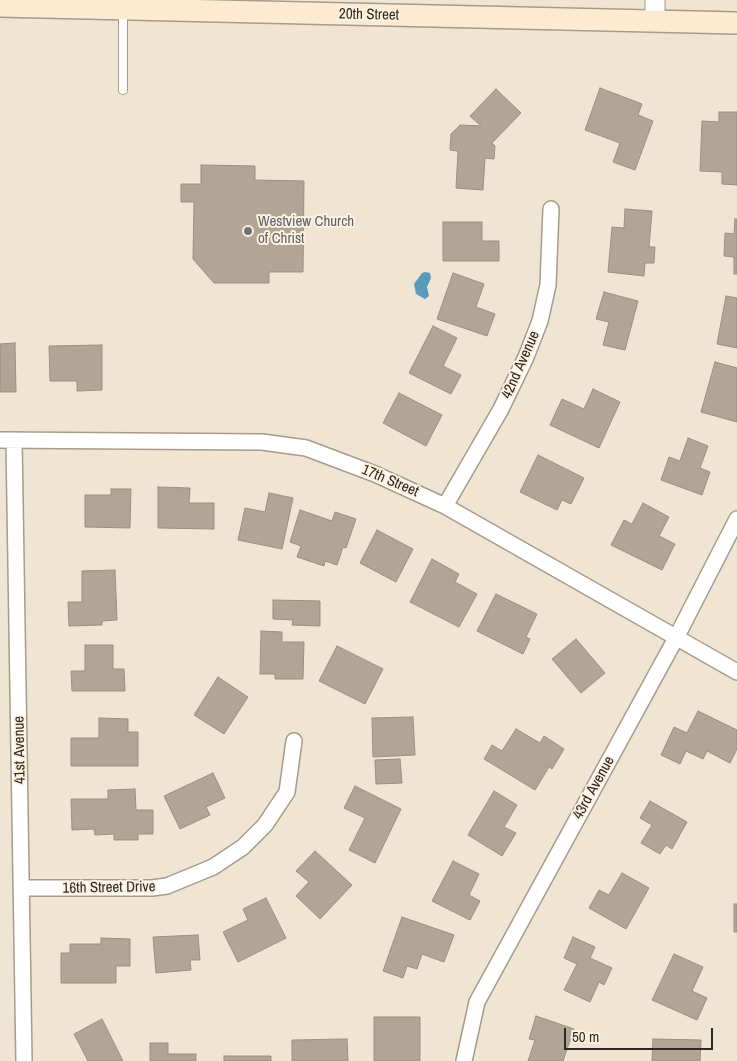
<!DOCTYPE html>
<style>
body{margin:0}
#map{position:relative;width:737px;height:1061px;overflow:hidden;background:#f0e4d2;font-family:"Archivo Narrow",sans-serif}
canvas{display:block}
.scale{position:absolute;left:564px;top:1028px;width:149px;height:22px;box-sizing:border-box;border:2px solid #2e2922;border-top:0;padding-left:6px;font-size:15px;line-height:18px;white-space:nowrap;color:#2e2922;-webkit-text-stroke:4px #fef1df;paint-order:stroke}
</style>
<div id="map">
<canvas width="737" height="1061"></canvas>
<div class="scale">50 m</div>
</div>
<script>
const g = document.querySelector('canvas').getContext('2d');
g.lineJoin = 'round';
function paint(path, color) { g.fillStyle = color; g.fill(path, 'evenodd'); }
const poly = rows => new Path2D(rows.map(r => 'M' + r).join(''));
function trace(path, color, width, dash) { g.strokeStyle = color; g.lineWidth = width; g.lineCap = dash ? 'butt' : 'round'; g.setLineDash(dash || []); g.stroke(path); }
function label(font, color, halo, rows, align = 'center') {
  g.font = font + ' "Archivo Narrow",sans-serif'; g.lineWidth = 4; g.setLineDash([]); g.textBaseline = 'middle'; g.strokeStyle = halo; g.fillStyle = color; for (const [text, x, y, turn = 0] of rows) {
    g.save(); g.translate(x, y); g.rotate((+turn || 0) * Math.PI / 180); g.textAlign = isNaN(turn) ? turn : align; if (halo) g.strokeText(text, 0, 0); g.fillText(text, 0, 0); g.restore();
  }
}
paint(poly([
 [425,272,430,273,431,278,427,287,429,296,425,299,416,294,414,284,422,273]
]), '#5a9abc');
const building = poly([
 [600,88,642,104,638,115,653,121,635,170,613,162,620,143,585,130,600,88],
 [496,89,521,113,492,143,495,146,494,159,485,158,483,190,456,188,458,151,450,150,451,134,460,125,481,126,470,116,496,89],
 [719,112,737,112,737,185,722,184,722,172,700,171,702,121,719,122,719,112],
 [201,165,255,166,255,180,304,181,303,272,269,272,269,283,214,283,193,259,194,202,181,202,181,184,201,184,201,165],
 [625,209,652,211,649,247,655,247,654,263,645,263,644,276,608,272,612,227,624,228,625,209],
 [735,219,737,219,737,274,734,274,734,257,724,256,725,233,734,234,735,219],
 [443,222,482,222,482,241,499,241,499,261,443,261,443,222],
 [453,273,484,284,476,307,495,314,487,336,437,319,453,273],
 [604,292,638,301,625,350,603,345,609,322,596,319,604,292],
 [726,296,737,298,737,348,717,344,726,296],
 [433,326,457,338,443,366,461,375,451,394,409,373,433,326],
 [15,343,16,392,0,392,0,344,15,343],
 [102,345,102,390,77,391,77,381,50,381,49,346,102,345],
 [715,362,737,368,737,422,701,412,715,362],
 [593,389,620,402,599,448,550,425,562,399,584,409,593,389],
 [399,393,442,415,426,446,383,423,399,393],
 [688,438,708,446,700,468,710,472,702,495,661,480,669,457,680,461,688,438],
 [538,455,584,478,571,504,562,500,557,510,520,492,538,455],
 [158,487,190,488,189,503,214,503,214,529,158,528,158,487],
 [111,489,131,489,130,528,85,527,85,495,111,495,111,489],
 [269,493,293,498,282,549,238,540,245,508,265,512,269,493],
 [643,503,669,517,659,536,675,544,662,570,611,545,624,520,632,524,643,503],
 [300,510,332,521,335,512,356,519,346,548,343,547,337,565,325,561,324,566,297,557,301,546,290,542,300,510],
 [377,530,413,549,396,582,360,563,377,530],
 [432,559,459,574,455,582,477,594,459,627,410,602,432,559],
 [115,570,117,620,102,621,102,625,69,626,68,602,82,602,82,571,115,570],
 [496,594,537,614,526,637,530,639,523,654,477,631,496,594],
 [273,600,320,601,320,626,292,625,293,620,273,619,273,600],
 [261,631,282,632,282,642,304,642,303,679,275,679,275,674,260,674,261,631],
 [576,639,605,673,581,693,552,659,576,639],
 [85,645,113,645,113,669,124,669,125,691,72,691,71,671,85,671,85,645],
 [337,646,383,669,365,704,319,681,337,646],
 [218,677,248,697,224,734,194,715,218,677],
 [698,711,737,730,737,749,730,763,707,751,703,759,686,751,680,764,661,755,674,727,687,733,698,711],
 [413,717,415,755,373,757,372,718,413,717],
 [99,718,128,719,128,732,138,732,138,766,71,766,71,738,99,738,99,718],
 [516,729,540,743,544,736,564,749,552,769,549,767,535,790,484,759,492,745,502,751,516,729],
 [400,759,402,783,376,784,375,760,400,759],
 [213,773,225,798,206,807,210,815,180,829,164,796,213,773],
 [355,786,401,809,375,863,349,850,365,818,344,808,355,786],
 [135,789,136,810,153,810,153,834,138,834,138,840,114,840,114,834,95,835,94,829,72,830,71,799,108,799,108,790,135,789],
 [494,791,517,805,504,827,516,833,502,856,468,835,494,791],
 [650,801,687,822,672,849,666,845,660,854,641,843,652,825,640,818,650,801],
 [315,851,352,885,320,919,296,896,309,882,296,871,315,851],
 [453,861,479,874,469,895,480,901,470,920,432,901,453,861],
 [622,873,649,888,626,929,589,908,599,890,609,895,622,873],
 [266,898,286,938,238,962,223,932,248,920,243,909,266,898],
 [734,904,737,904,737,932,734,932,734,904],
 [402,917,454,935,444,962,422,954,417,969,407,966,403,978,383,971,402,917],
 [198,935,200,960,190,960,191,970,156,973,153,937,198,935],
 [573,937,595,947,590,958,612,968,604,985,599,982,590,1002,564,990,577,964,564,958,573,937],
 [101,938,130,939,130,966,116,966,116,983,61,983,61,953,70,953,70,944,101,944,101,938],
 [674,954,703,967,692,991,707,998,697,1020,652,1000,674,954],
 [536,1016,574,1029,563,1061,528,1061,535,1040,529,1039,536,1016],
 [374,1017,420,1017,420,1061,374,1061,374,1017],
 [102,1019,123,1061,88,1061,74,1034,102,1019],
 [347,1039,348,1061,292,1061,292,1040,347,1039],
 [653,1039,701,1040,700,1061,652,1061,653,1039],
 [150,1043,168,1043,168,1054,196,1054,196,1061,150,1061,150,1043],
 [224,1056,271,1056,271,1061,224,1061,224,1056]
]);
paint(building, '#b1a695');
trace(building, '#9b8f7f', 1);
const service = poly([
 [123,90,123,11]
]);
const minor = poly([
 [0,440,262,442,306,448,375,474,445,506,737,672],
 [14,440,24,1061],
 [445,506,501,409,526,357,540,321,548,285,551,209],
 [23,888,152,888,167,886,213,867,243,847,265,825,287,792,294,741],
 [464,1061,477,1002,676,638,737,519]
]);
const tertiary = poly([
 [655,21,655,0]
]);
const secondary = poly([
 [0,6,737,23]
]);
trace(service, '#a79b8b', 10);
trace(minor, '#a79b8b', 18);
trace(tertiary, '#a79b8b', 21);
trace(secondary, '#a79b8b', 24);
trace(service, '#fff', 8);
trace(minor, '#fff', 15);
trace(tertiary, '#fff', 19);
trace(secondary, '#fdebd1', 21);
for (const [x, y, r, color] of [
 [248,231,5,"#6b7280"]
]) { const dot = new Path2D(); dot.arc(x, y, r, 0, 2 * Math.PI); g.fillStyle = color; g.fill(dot); trace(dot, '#fef1df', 2); }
label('15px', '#2e2922', '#fef1df', [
 ["20th Street",369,15,1],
 ["42nd Avenue",521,365,-66],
 ["17th Street",390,481,23],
 ["41st Avenue",20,750,-91],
 ["43rd Avenue",594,788,-61],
 ["16th Street Drive",109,888,-1]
]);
label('15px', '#5b616d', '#fef1df', [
 ["Westview Church",258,222],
 ["of Christ",258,239]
], 'left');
</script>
